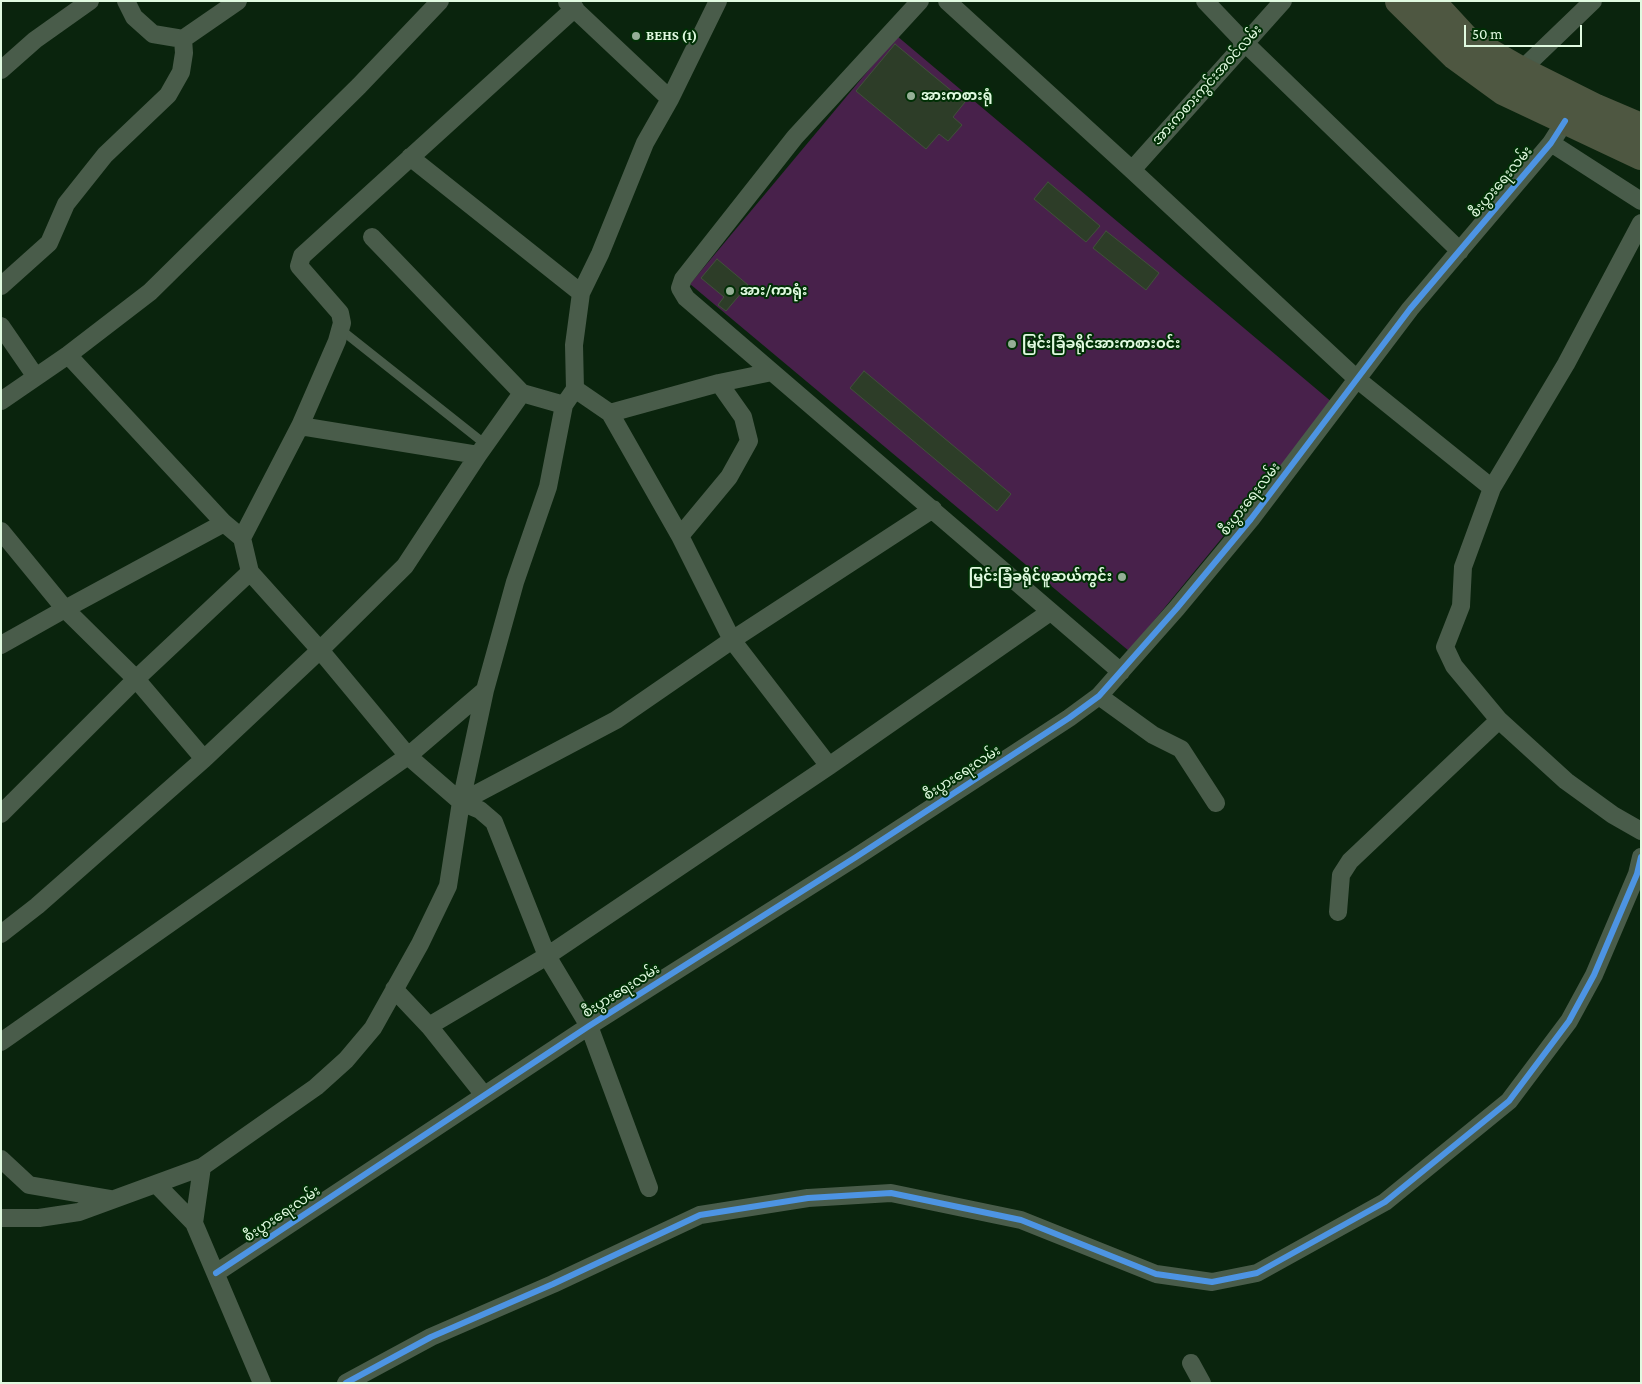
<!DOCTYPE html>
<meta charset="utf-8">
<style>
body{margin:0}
#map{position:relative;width:1642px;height:1384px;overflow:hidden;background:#0a240d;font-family:"Crimson Pro",serif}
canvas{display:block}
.frame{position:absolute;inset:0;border:2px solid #e0fae0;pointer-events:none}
.scale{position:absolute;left:1464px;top:25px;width:118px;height:22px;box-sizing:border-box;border:2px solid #e0fae0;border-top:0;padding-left:6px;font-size:15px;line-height:18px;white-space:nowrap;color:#e0fae0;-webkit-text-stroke:4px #002f05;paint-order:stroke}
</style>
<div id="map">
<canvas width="1642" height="1384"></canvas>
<div class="frame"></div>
<div class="scale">50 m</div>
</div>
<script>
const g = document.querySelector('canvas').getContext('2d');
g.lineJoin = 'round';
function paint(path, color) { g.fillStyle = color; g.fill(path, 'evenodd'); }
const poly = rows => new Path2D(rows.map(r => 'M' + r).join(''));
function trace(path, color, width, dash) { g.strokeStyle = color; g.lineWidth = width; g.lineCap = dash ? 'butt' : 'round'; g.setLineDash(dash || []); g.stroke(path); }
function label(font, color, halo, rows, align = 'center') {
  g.font = font + ' "Crimson Pro","Noto Sans Myanmar",serif'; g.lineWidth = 4; g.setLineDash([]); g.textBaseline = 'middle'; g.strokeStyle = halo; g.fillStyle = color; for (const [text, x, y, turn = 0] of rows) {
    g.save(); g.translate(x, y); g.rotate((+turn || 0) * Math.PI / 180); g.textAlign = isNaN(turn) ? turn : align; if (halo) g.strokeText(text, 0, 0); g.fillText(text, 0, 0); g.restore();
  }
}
paint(poly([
 [897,36,1333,403,1129,651,690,284]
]), '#48214b');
const building = poly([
 [895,44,965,102,953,117,962,125,948,141,939,134,926,149,856,91,895,44],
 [1048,182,1100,226,1086,242,1034,199,1048,182],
 [1106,231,1159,273,1146,290,1093,248,1106,231],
 [717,259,748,285,726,311,718,305,724,297,701,278,717,259],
 [864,371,1011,494,997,511,850,388,864,371]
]);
paint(building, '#2d3d28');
trace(building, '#41513b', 1);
trace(poly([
 [340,329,485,444]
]), '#495c4a', 9);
trace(poly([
 [126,1,134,17,153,34,183,39,238,1],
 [920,1,795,137,683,279,680,288,686,298,1121,672],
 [947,1,1132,170,1358,380,1492,488],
 [1205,1,1245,43,1460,251],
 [567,2,670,99],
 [1,70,35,40,90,1],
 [1514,77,1593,1],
 [1551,143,1641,201],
 [410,157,581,293],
 [1132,170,1283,1],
 [1641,223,1566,364,1492,488,1463,567,1461,606,1445,647,1454,666,1499,720,1566,781,1613,815,1641,831],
 [372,237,522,393,564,405],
 [1,286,49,243,66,204,105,155,168,95,181,72,184,53,183,39],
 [1,326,36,377],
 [68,355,224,523,242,538,250,572,320,650,408,756,461,802,480,810,494,822,547,956,589,1026,649,1188],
 [575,389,610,413,680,536,732,640,829,766],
 [1,401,68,355,150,292,359,86,440,1],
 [610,413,719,383,772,372],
 [300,426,478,455],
 [1,531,65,609,136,679,204,759],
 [680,536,729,477,749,441,743,417,719,383],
 [242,538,300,426,337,341,342,323,340,313,299,266,302,256,575,8],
 [1,645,65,609,224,523],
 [1099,696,1153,735,1181,749,1216,803],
 [461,802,616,720,732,640,933,509],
 [1,814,136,679,250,572],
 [1338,912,1341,875,1350,861,1499,720],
 [1,934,37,906,204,759,320,650,405,566,478,455,522,393],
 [394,989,429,1026,484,1095],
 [429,1026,547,956,829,766,1050,612],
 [1,1042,408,756,485,690],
 [1,1159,29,1185,111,1199],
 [202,1167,194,1223,262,1383],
 [156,1184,194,1223],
 [1,1218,39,1218,79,1212,202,1167,316,1087,346,1060,373,1028,420,944,448,886,461,802,485,690,515,582,548,487,564,405,575,389,574,345,581,293,600,254,645,143,670,99,718,1],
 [216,1273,589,1026,856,857,1069,718,1099,696,1177,608,1251,519,1410,309,1551,143,1565,121],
 [1191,1363,1202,1383],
 [346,1383,431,1337,553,1284,700,1215,808,1198,891,1193,1021,1220,1156,1274,1212,1282,1257,1273,1385,1202,1509,1101,1569,1021,1594,975,1637,874,1641,857]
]), '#495c4a', 18);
trace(poly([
 [1399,1,1455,56,1503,91,1641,156],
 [1431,1,1466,39,1520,70,1596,108,1641,127]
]), '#4e5741', 28);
trace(poly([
 [216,1273,589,1026,856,857,1069,718,1099,696,1177,608,1251,519,1410,309,1551,143,1565,121],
 [346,1383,431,1337,553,1284,700,1215,808,1198,891,1193,1021,1220,1156,1274,1212,1282,1257,1273,1385,1202,1509,1101,1569,1021,1594,975,1637,874,1641,857]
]), '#4d94e3', 6);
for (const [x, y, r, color] of [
 [636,36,5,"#95af96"],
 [911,96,5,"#95af96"],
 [730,291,5,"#95af96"],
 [1012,344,5,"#95af96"],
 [1122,577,5,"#95af96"]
]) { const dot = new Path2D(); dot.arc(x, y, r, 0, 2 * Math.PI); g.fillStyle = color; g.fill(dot); trace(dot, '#002f05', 2); }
label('bold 14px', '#e0fae0', '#002f05', [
 ["BEHS (1)",646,36],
 ["အားကစားရုံ",921,96],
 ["အား/ကာရုံး",740,291],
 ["မြင်းခြံခရိုင်အားကစားဝင်း",1022,344],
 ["မြင်းခြံခရိုင်ဖူဆယ်ကွင်း",1112,577,"right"]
], 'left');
label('14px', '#e0fae0', '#002f05', [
 ["အားကစားကွင်းအဝင်လမ်း",1207,85,-48],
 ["စီးပွားရေးလမ်း",1501,182,-50],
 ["စီးပွားရေးလမ်း",1250,499,-52],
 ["စီးပွားရေးလမ်း",962,773,-33],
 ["စီးပွားရေးလမ်း",621,991,-32],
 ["စီးပွားရေးလမ်း",282,1214,-34]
]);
</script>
